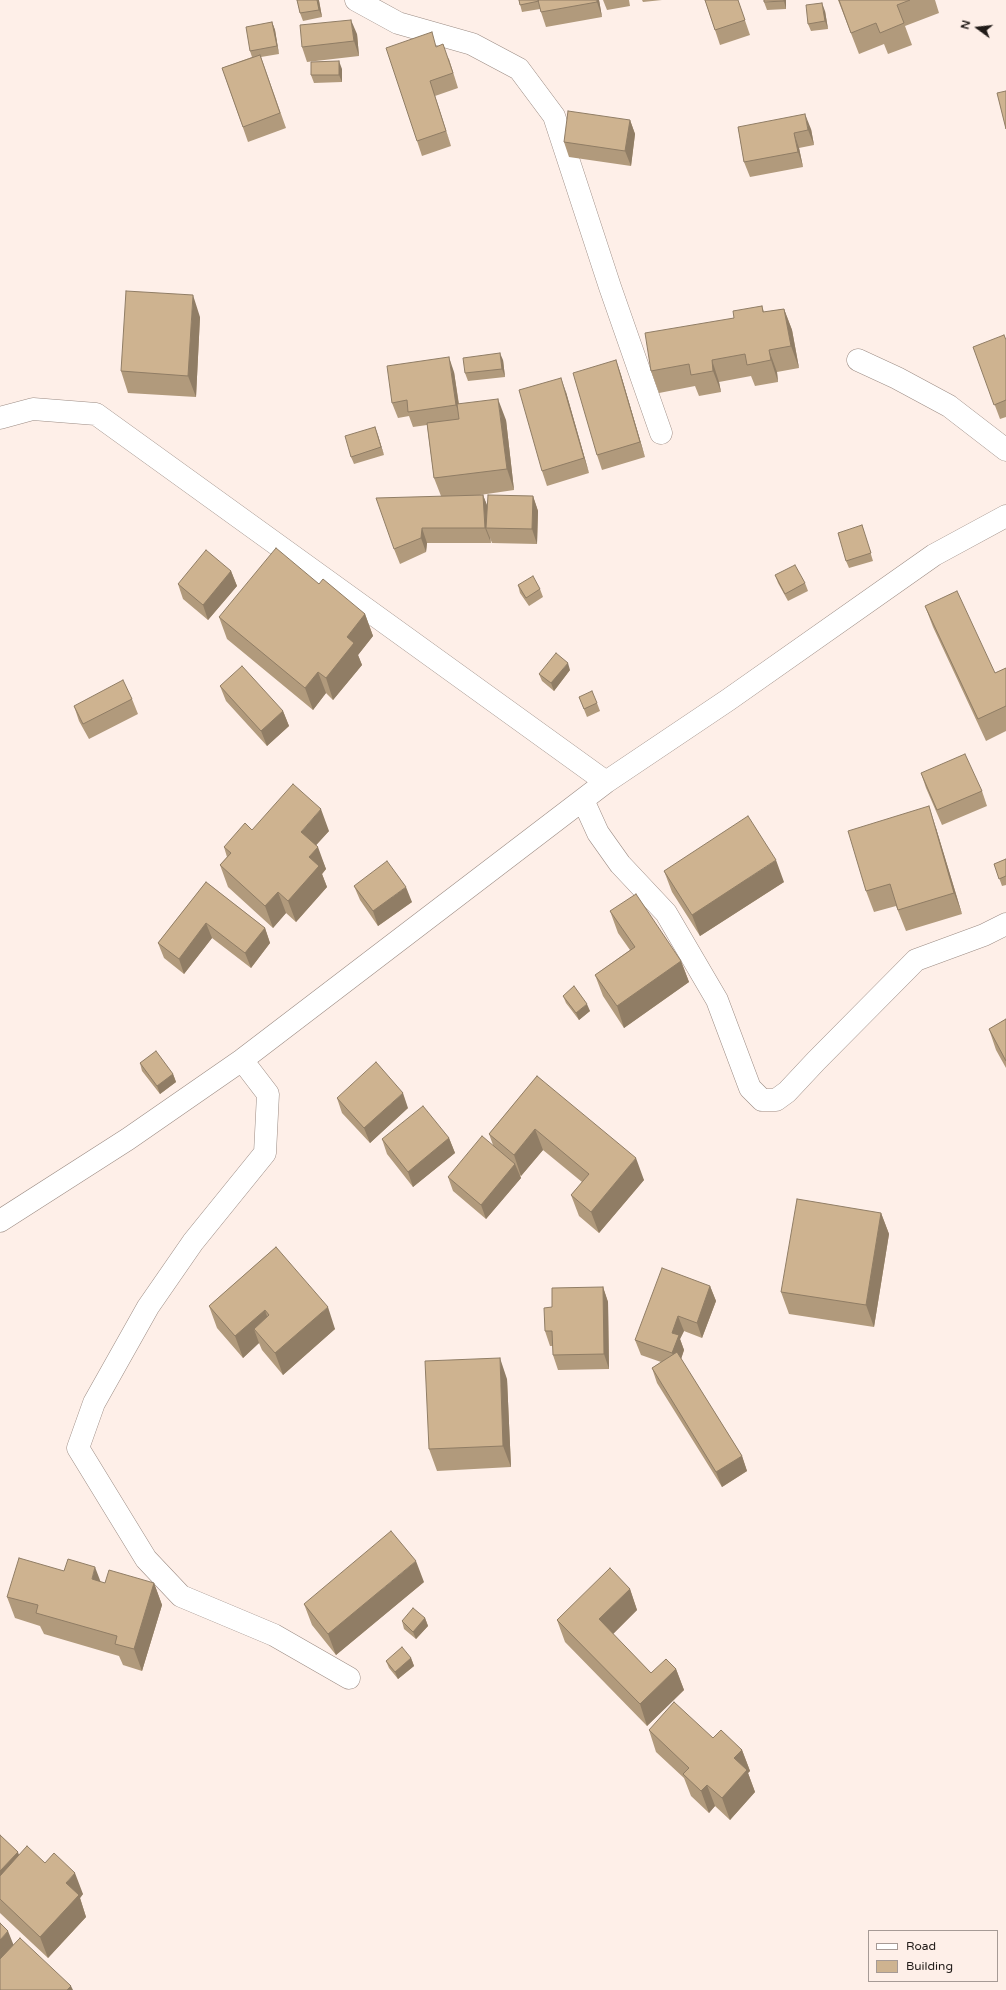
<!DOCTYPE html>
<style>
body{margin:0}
#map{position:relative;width:1006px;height:1990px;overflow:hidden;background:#feefe8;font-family:"Varela Round",sans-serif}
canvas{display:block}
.legend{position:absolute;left:868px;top:1930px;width:130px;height:52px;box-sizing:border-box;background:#feefe8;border:1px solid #a69a95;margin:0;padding:5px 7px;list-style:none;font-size:12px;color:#211b18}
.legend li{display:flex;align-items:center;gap:8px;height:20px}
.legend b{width:20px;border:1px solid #a69a95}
.north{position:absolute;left:958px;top:8px;width:40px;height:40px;-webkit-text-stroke:3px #feefe8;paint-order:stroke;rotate:285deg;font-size:11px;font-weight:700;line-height:16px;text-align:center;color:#211b18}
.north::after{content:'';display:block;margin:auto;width:14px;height:18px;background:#211b18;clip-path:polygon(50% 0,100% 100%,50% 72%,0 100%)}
</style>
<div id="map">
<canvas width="1006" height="1990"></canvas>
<ul class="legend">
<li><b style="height:5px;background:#fff"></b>Road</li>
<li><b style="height:11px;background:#ceb390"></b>Building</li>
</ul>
<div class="north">N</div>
</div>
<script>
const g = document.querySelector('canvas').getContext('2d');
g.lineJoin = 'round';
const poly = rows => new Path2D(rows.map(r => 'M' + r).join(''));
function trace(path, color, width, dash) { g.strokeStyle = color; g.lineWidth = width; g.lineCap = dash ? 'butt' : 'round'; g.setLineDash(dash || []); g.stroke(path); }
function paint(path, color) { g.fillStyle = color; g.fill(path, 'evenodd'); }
const minor = poly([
 [356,0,398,23,472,44,519,69,554,116,610,287,661,433],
 [858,360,897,378,949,406,1006,450],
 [0,418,33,409,96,414,606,782],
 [583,800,598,833,620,864,666,913,717,1000,750,1088,762,1100,776,1100,787,1092,816,1061,916,960,984,935,1006,924],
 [242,1060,268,1094,265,1153,193,1242,148,1307,94,1403,78,1448,146,1559,181,1596,274,1635,349,1678],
 [0,1221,128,1139,242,1060,606,782,728,700,934,555,1006,516]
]);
trace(minor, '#9b8b83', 23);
trace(minor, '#fff', 22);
paint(poly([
 [297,0,319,0,322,17,303,21,300,13],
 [519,0,599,0,602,17,546,27,540,9,522,12],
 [603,0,629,0,630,6,607,10],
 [642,0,662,0,643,2],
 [705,0,738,0,750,35,720,45],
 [786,0,786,9,767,10,764,2],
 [838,0,935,0,939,13,905,26,912,45,888,54,884,44,859,54],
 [825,11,828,29,811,31,808,24],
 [272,22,275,30,279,54,261,57,286,128,248,142,222,68,252,57,250,51],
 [357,34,359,56,307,62,302,47],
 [437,46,449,59,458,88,435,96,451,146,422,156,417,141],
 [342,69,342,82,314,83,311,75],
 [630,120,635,134,631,166,569,157,564,142],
 [738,127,811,129,814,145,799,148,803,167,750,177,744,162],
 [762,306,764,312,784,309,792,330,799,368,777,372,778,382,755,386,751,376,719,382,721,392,699,396,695,386,659,393,651,371,734,318],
 [200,317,196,397,128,393,121,371],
 [1006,340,1006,417,1000,419,973,347],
 [503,360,505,377,468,381,465,373],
 [616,360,621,375,645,457,602,470,597,455],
 [454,372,459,404,506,420,514,490,473,496,483,495,487,506,533,496,538,511,537,544,492,543,490,538,491,543,427,543,426,552,400,564,394,549,441,496,434,478,427,425,413,427,409,416,398,418,392,403],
 [566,392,589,473,547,486,542,471],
 [375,427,384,455,354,464,351,457],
 [862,525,873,561,849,568,846,561],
 [231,571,237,586,208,620,183,599,178,584],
 [775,575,805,583,808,591,788,601,778,583],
 [319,584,365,614,373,636,358,655,362,665,333,700,326,693,313,710,227,639,219,617],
 [518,585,540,589,543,597,529,606,520,593],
 [925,606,995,673,1006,668,1006,731,986,741,933,627],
 [570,670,554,691,542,681,539,674],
 [220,686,283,711,289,726,267,746,226,701],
 [579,697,597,703,600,711,587,717],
 [132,699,138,714,89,739,79,721,74,706],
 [921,773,982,791,987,806,942,825,926,788],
 [936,828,962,914,906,931,896,906,874,912,866,891],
 [252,830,329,831,316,845,326,869,322,874,327,887,296,922,286,913,273,928,228,887,220,865,227,857,224,847],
 [1006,859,1006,885,1002,886,994,864],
 [664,871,784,882,700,936,672,892],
 [206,882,265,928,270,943,251,968,212,938,184,974,164,958,158,943],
 [354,886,412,902,378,926,360,900],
 [610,911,681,961,689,982,624,1028,603,996,595,975,630,950,618,933],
 [563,996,590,1011,579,1020,566,1003],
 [1006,1019,1006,1068,996,1050,989,1029],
 [140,1063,173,1074,176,1082,160,1094,142,1071],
 [537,1076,644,1180,599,1233,579,1216,571,1195,582,1182,543,1150,521,1176,520,1175,521,1178,486,1219,453,1191,448,1177,493,1145,489,1134],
 [337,1098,408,1108,370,1143,342,1113],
 [449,1138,455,1153,413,1187,387,1154,382,1139],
 [881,1213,889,1234,874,1327,789,1314,781,1292],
 [276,1247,335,1329,283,1375,262,1350,259,1343,243,1358,217,1328,209,1306],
 [710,1286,716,1301,702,1338,684,1331,680,1339,684,1350,681,1359,742,1456,747,1471,722,1487,657,1383,652,1368,661,1362,641,1355,635,1340],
 [603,1287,608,1302,609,1369,558,1370,553,1355,553,1346,550,1346,545,1331,552,1307],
 [507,1379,511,1467,437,1471,429,1449],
 [101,1582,105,1583,154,1583,162,1605,142,1671,123,1665,119,1656,44,1634,40,1626,15,1618,7,1597],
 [424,1582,336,1655,312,1625,304,1604],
 [630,1589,637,1610,613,1634,651,1673,676,1669,684,1690,647,1726,565,1642,557,1620],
 [425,1618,428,1626,416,1639,404,1629,402,1621],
 [411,1658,414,1666,398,1679,389,1668,386,1661],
 [649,1730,713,1738,742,1750,750,1771,748,1773,755,1792,730,1820,715,1806,709,1813,691,1796,684,1778,656,1752],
 [0,1835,19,1855,45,1863,83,1894,80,1898,86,1917,48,1958,0,1913]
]), '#b19a7c');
paint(poly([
 [317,0,319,0,319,1,322,17,319,10],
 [597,0,599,0,602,17,597,2],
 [784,0,786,0,786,9,784,1],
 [822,3,825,11,828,29,825,21],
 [351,20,357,34,359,56,354,41],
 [272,22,275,30,279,54,277,46],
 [339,61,342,69,342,82,339,75],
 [430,81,435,96,451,146,446,131],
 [805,114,811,129,814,145,808,130],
 [630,120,635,134,631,166,625,151],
 [794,133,799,148,803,167,798,152],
 [193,295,200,317,196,397,188,376],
 [784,309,792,330,799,368,791,346],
 [769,350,777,372,778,382,771,360],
 [500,353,503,360,505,377,502,369],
 [449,357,454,372,461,420,456,405],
 [616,360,621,375,645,457,640,442],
 [712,360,719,382,721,392,713,371],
 [561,378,566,392,589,473,584,458],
 [498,399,506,420,514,490,507,469],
 [375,427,378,435,384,455,381,447],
 [483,495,489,510,486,528,490,538,491,543,485,528],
 [533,496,538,511,537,544,532,529],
 [422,528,427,543,426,552,421,538],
 [231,571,237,586,208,620,203,605],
 [365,614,373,636,358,655,362,665,333,700,326,678,347,637],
 [568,663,570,670,554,691,551,683],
 [318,672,326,693,313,710,305,688],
 [283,711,289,726,267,746,261,731],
 [929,806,936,828,962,914,954,893],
 [321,809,329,831,309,853,301,832],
 [318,847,326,869,322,874,327,887,296,922,288,901,309,857],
 [776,860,784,882,700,936,692,915],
 [406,887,412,902,378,926,373,911],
 [278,892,286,913,273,928,265,906],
 [206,923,212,938,184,974,179,959],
 [265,928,270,943,251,968,245,953],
 [681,961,689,982,624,1028,617,1006],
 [587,1004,590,1011,579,1020,576,1013],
 [173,1074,176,1082,160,1094,157,1086],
 [403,1093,408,1108,370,1143,364,1128],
 [535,1129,543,1150,521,1176,514,1155],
 [449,1138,455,1153,413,1187,408,1172],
 [636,1158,644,1180,599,1233,591,1212],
 [515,1164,521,1178,486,1219,481,1205],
 [881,1213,889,1234,874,1327,866,1305],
 [710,1286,716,1301,702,1338,697,1323],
 [603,1287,608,1302,609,1369,604,1354],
 [328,1307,335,1329,283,1375,275,1353],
 [265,1310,272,1332,254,1329,259,1343,243,1358,235,1336],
 [678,1316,684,1331,680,1339,684,1350,678,1368,672,1353,672,1333],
 [500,1358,507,1379,511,1467,503,1446],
 [742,1456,747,1471,722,1487,716,1472],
 [416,1561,424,1582,336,1655,328,1634],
 [95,1567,103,1588,92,1579],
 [154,1583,162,1605,142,1671,134,1649],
 [630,1589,637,1610,606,1641,599,1619],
 [425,1618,428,1626,416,1639,413,1632],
 [411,1658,414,1666,398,1679,395,1672],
 [676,1669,684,1690,647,1726,640,1704],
 [742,1750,750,1771,748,1773,755,1792,730,1820,722,1798,734,1758],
 [707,1785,715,1806,709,1813,701,1791],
 [18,1852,23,1867,0,1892,0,1871],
 [75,1873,83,1894,80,1898,86,1917,48,1958,40,1937,66,1883],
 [8,1931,14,1946,0,1961,0,1940],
 [71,1986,73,1990,67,1990]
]), '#907d65');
const building = poly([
 [297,0,317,0,319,10,300,13,297,0],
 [519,0,538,0,539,1,520,5,519,0],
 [538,0,597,0,597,2,541,12,538,0],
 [705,0,738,0,745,20,715,30,705,0],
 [764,0,784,0,784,1,764,2,764,0],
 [839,0,910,0,897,5,904,23,880,33,876,23,851,33,839,0],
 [822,3,825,21,808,24,806,5,822,3],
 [351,20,354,41,302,47,300,25,351,20],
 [272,22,277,46,250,51,246,27,272,22],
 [432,32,436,47,443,44,453,73,430,81,446,131,417,141,386,48,432,32],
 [260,55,280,113,243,127,222,68,260,55],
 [339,61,339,75,311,75,311,62,339,61],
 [1006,91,1006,129,997,93,1006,91],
 [568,111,630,120,625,151,564,142,568,111],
 [805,114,808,130,794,133,798,152,744,162,738,127,805,114],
 [126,291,193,295,188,376,121,371,126,291],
 [762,306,763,312,784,309,791,346,769,350,771,360,747,365,745,354,712,360,713,371,691,375,689,364,651,371,645,333,734,318,733,311,762,306],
 [1004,335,1006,340,1006,400,994,405,973,347,1004,335],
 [500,353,502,369,465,373,463,358,500,353],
 [449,357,456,405,408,412,407,400,392,403,387,366,449,357],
 [616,360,640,442,597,455,573,373,616,360],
 [561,378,584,458,542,471,519,390,561,378],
 [498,399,507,469,434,478,427,423,459,419,457,404,498,399],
 [375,427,381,447,351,457,345,436,375,427],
 [483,495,485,528,422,528,421,538,394,549,376,498,483,495],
 [488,495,533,496,532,529,486,528,488,495],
 [862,525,871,553,846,561,838,533,862,525],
 [276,548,319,584,323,579,365,614,347,637,354,643,326,678,318,672,305,688,219,617,276,548],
 [206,550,231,571,203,605,178,584,206,550],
 [795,565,805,583,785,594,775,575,795,565],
 [533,576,540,589,526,598,518,585,533,576],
 [957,591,995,673,1006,668,1006,706,978,719,925,606,957,591],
 [556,653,568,663,551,683,539,674,556,653],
 [242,666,283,711,261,731,220,686,242,666],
 [123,680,132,699,83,724,74,706,123,680],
 [592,691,597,703,584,709,579,697,592,691],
 [965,754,982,791,937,810,921,773,965,754],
 [293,784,321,809,301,832,318,847,309,857,319,866,288,901,278,892,265,906,220,865,231,853,224,847,245,823,252,830,293,784],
 [929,806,954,893,898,910,890,884,866,891,848,831,929,806],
 [748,816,776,860,692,915,664,871,748,816],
 [1006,859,1006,876,999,879,994,864,1006,859],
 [387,861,406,887,373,911,354,886,387,861],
 [206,882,265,928,245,953,206,923,179,959,158,943,206,882],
 [636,894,681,961,617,1006,595,975,635,947,610,911,636,894],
 [574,986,587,1004,576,1013,563,996,574,986],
 [1006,1019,1006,1061,989,1029,1006,1019],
 [156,1051,173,1074,157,1086,140,1063,156,1051],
 [376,1062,403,1093,364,1128,337,1098,376,1062],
 [537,1076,636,1158,591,1212,571,1195,589,1174,535,1129,514,1155,489,1134,537,1076],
 [423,1106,449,1138,408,1172,382,1139,423,1106],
 [482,1136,515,1164,481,1205,448,1177,482,1136],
 [797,1199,881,1213,866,1305,781,1292,797,1199],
 [276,1247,328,1307,275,1353,254,1329,269,1315,265,1310,235,1336,209,1306,276,1247],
 [662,1268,710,1286,697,1323,678,1316,672,1333,679,1335,672,1353,635,1340,662,1268],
 [603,1287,604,1354,553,1355,552,1331,545,1331,544,1308,552,1307,552,1288,603,1287],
 [677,1352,742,1456,716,1472,652,1368,677,1352],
 [500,1358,503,1446,429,1449,425,1361,500,1358],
 [391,1531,416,1561,328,1634,304,1604,391,1531],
 [19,1558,64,1571,68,1559,95,1567,92,1579,105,1583,109,1570,154,1583,134,1649,115,1644,117,1636,36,1613,38,1605,7,1597,19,1558],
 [610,1568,630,1589,599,1619,651,1673,666,1659,676,1669,640,1704,557,1620,610,1568],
 [413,1608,425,1618,413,1632,402,1621,413,1608],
 [402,1647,411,1658,395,1672,386,1661,402,1647],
 [674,1702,713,1738,721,1730,742,1750,734,1758,747,1770,722,1798,707,1785,701,1791,683,1774,689,1768,649,1730,674,1702],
 [0,1835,18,1852,0,1871,0,1835],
 [27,1846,45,1863,54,1853,75,1873,66,1883,79,1895,40,1937,0,1899,0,1876,27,1846],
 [0,1923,8,1931,0,1940,0,1923],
 [20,1938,71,1986,67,1990,0,1990,0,1959,20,1938]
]);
paint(building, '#ceb390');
trace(building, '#907d65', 1);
</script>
